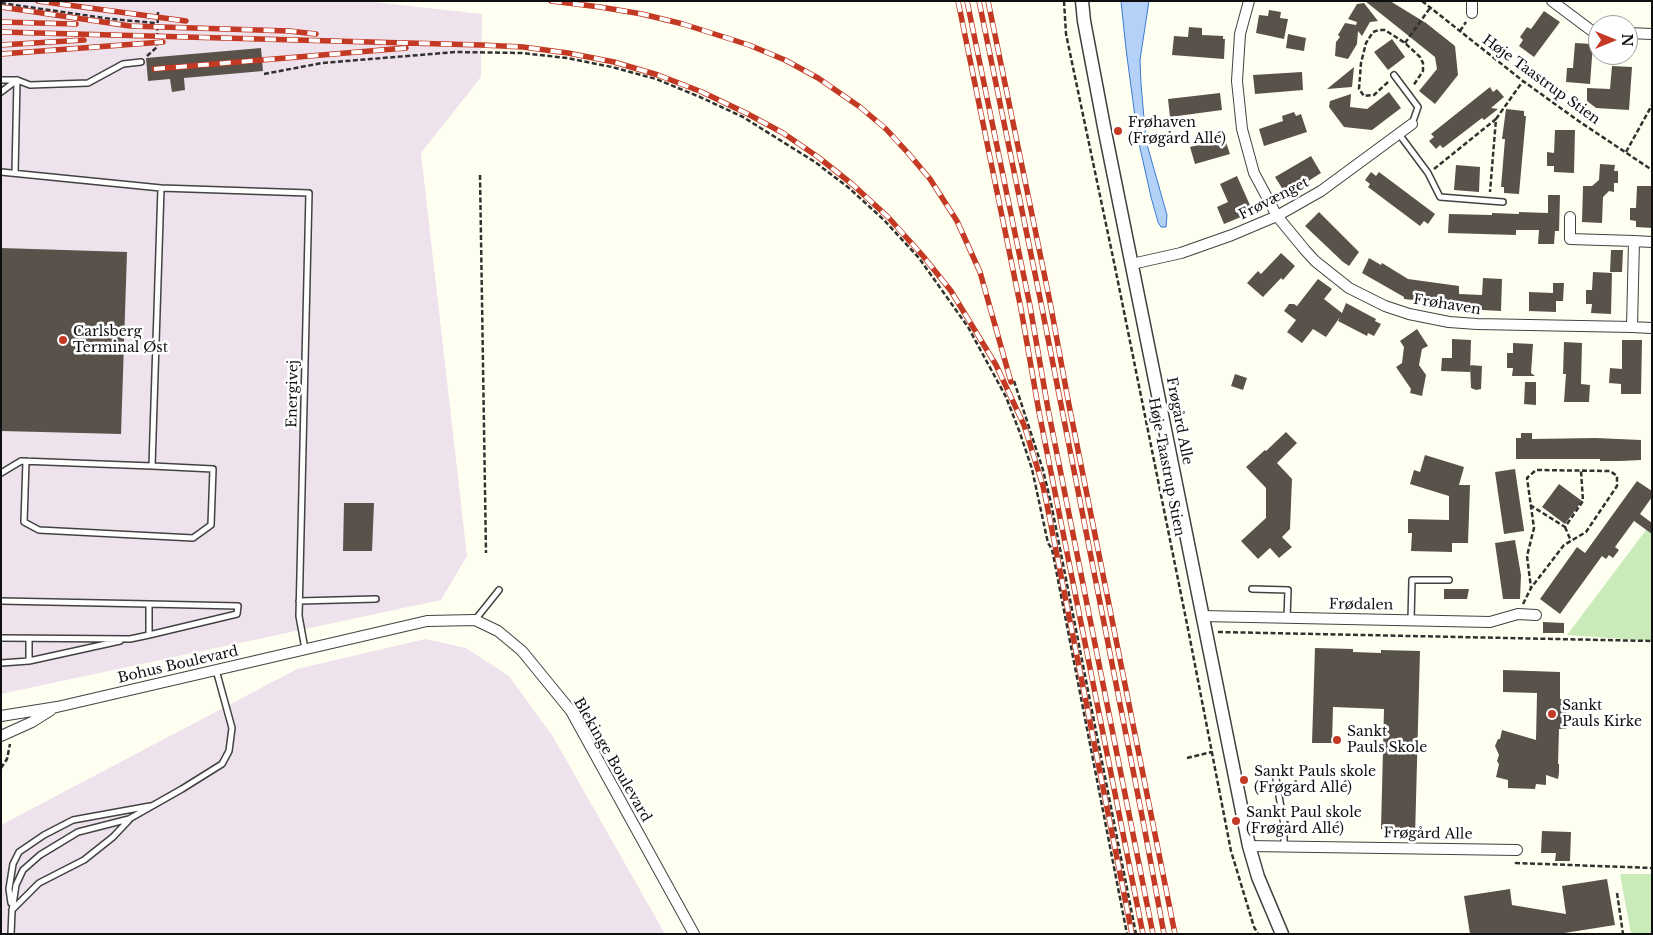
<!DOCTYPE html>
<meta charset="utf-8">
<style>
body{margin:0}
#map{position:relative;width:1653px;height:935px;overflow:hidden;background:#fffff1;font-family:"Libre Baskerville",serif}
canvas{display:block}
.frame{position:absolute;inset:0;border:2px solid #0f0f0f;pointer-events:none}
.north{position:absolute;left:1588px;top:15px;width:50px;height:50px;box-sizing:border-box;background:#fff;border:1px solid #9f9f9f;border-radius:50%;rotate:90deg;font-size:14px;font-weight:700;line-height:20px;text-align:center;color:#0f0f0f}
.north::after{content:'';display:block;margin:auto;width:18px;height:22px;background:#c33923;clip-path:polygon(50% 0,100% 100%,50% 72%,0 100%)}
</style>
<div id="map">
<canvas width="1653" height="935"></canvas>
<div class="frame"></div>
<div class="north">N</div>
</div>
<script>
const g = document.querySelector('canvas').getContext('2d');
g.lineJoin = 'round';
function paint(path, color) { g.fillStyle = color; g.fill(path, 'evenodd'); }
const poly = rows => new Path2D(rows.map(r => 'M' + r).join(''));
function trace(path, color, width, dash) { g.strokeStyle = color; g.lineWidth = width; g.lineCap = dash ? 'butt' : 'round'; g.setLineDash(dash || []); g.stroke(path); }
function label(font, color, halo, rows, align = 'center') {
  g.font = font + ' "Libre Baskerville",serif'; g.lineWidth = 5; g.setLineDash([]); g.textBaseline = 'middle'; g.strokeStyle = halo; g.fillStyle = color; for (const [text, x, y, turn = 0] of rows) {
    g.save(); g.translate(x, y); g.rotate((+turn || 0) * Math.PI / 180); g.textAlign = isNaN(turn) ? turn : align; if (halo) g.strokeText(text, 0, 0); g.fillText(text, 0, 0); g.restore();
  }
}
paint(poly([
 [1,1,365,1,482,14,481,77,421,153,467,556,441,600,1,694],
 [425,639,466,648,509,676,552,735,665,934,1,934,1,825,297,669]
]), '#eee3ed');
paint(poly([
 [1652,522,1652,641,1567,635],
 [1620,874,1652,874,1652,934,1631,934]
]), '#caebb9');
const water = poly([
 [1121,1,1149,1,1140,60,1141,84,1146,141,1167,215,1166,227,1161,227,1158,222,1151,197,1138,139,1126,49,1121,1]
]);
paint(water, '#b4d2f8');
trace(water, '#3978d1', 1);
paint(poly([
 [1365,1,1390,1,1426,23,1455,46,1458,75,1435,104,1419,91,1437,69,1435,57],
 [1364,3,1378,21,1370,22,1362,36,1358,31,1357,44,1348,59,1335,56,1336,42,1340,37,1338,35,1345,23,1356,25,1357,22,1348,19,1357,4],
 [1269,10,1281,12,1280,18,1288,19,1284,39,1256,33,1259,15,1268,16],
 [1544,11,1560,22,1534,57,1519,46,1523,40,1520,37,1527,27,1531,29],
 [1189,27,1202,28,1202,35,1223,36,1223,39,1225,39,1224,59,1172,55,1174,36,1188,37],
 [1288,34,1306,38,1304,51,1286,48],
 [1392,39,1405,57,1388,70,1374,52],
 [1575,43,1593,44,1590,84,1566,82,1567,68,1573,68],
 [261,48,263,71,184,78,185,90,172,92,170,79,148,81,146,58],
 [1612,66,1632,67,1629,110,1596,108,1587,101,1587,88,1610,89],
 [1354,67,1352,87,1327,89],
 [1302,72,1303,90,1255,94,1253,75],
 [1490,87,1493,92,1497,89,1504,97,1491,108,1498,109,1484,120,1482,118,1443,148,1440,145,1436,149,1429,141,1434,137,1431,134],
 [1389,92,1401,108,1372,130,1344,127,1329,107,1330,101,1351,94,1350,107,1367,109],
 [1220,93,1222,110,1170,117,1168,99],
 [1506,109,1524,111,1524,116,1526,116,1519,194,1504,193,1504,187,1501,187,1505,139,1502,139],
 [1294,112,1296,116,1301,114,1307,132,1264,146,1259,129,1283,121,1282,116],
 [1555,130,1575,130,1574,173,1554,172,1554,166,1547,166,1547,152,1554,153],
 [1217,134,1218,138,1224,136,1230,154,1195,164,1190,147,1206,143,1204,138],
 [1311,156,1321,173,1302,185,1300,183,1285,193,1275,177],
 [1600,164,1615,165,1614,171,1618,171,1618,183,1614,183,1614,192,1609,191,1603,197,1602,223,1582,222,1583,186,1592,186,1599,180],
 [1456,165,1480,167,1479,192,1454,190],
 [1371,172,1376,176,1379,172,1435,214,1428,224,1424,221,1420,226,1368,187,1370,184,1365,180],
 [1237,176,1253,212,1224,224,1217,207,1228,202,1220,184],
 [1637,186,1652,186,1652,228,1636,227,1636,221,1630,220,1630,208,1636,208],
 [1548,195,1560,195,1559,231,1555,231,1554,244,1538,244,1539,230,1516,230,1516,235,1448,233,1449,214,1492,215,1492,213,1519,214,1519,212,1548,213],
 [1319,212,1359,252,1349,266,1343,262,1305,226],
 [1,248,127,252,121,434,1,431],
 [1611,250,1623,250,1622,272,1610,272],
 [1281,253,1295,266,1283,280,1281,278,1263,297,1247,283,1258,271,1261,274],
 [1369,258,1381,265,1382,263,1408,279,1459,286,1459,294,1482,295,1483,278,1502,279,1501,311,1482,310,1482,308,1472,308,1472,306,1404,299,1404,297,1362,273],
 [1593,272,1612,273,1611,314,1591,313,1592,304,1586,304,1586,290,1592,290],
 [1318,279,1332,289,1324,299,1342,313,1346,303,1376,319,1375,321,1381,324,1374,336,1368,333,1367,336,1338,321,1340,317,1326,337,1313,329,1302,343,1287,332,1296,320,1284,311,1289,304,1294,304,1297,306],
 [1553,283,1564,283,1563,301,1556,301,1556,312,1529,311,1529,292,1553,293],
 [1417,329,1428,346,1422,349,1419,365,1426,375,1422,396,1410,393,1411,389,1396,367,1402,363,1404,347,1400,341],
 [1452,339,1471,340,1470,372,1441,371,1442,358,1452,358],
 [1622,340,1642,340,1641,394,1621,394,1621,384,1609,383,1610,368,1622,369],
 [1564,342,1582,343,1581,384,1590,385,1589,402,1564,402,1566,374,1563,374],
 [1513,343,1533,344,1531,373,1535,376,1512,376,1513,368,1507,368,1507,353,1513,353],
 [1470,365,1482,366,1481,389,1476,390,1471,388],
 [1235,374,1247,378,1243,390,1231,386],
 [1525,382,1536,382,1536,405,1524,404],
 [1286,432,1297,443,1277,463,1292,479,1290,529,1282,537,1292,547,1279,558,1270,548,1258,559,1241,541,1266,518,1266,488,1246,467,1265,450,1266,451],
 [1521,433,1532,433,1532,439,1596,438,1641,440,1641,460,1621,461,1600,461,1600,459,1516,459,1516,438,1521,438],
 [1425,455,1464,467,1459,485,1470,485,1468,543,1452,543,1452,552,1411,551,1412,533,1408,533,1408,519,1449,520,1449,496,1410,484,1414,470,1420,472],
 [1515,469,1524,530,1524,531,1504,534,1495,472],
 [1637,481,1652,491,1652,497,1640,514,1652,523,1652,534,1634,521,1615,547,1619,550,1613,558,1609,555,1606,559,1602,556,1560,614,1540,599,1577,547,1585,553],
 [1559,484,1582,501,1565,524,1542,507],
 [344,503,374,503,372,551,343,551],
 [1515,540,1521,575,1520,599,1503,599,1495,543],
 [1444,589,1469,589,1467,599,1444,599],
 [1543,622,1564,623,1564,633,1543,633],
 [1315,648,1353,649,1353,652,1381,653,1381,650,1420,651,1415,837,1399,837,1399,835,1392,835,1392,829,1381,829,1384,709,1333,707,1332,743,1312,743],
 [1503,670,1560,672,1560,699,1567,699,1566,729,1559,729,1558,764,1559,764,1559,773,1558,779,1546,775,1546,785,1536,784,1535,789,1508,788,1508,780,1496,777,1499,764,1497,761,1499,755,1495,746,1498,739,1500,739,1502,730,1536,740,1537,693,1503,692],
 [1542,831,1571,832,1570,861,1555,861,1556,853,1541,853],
 [1607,879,1615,925,1558,934,1470,934,1464,896,1510,889,1512,905,1566,914,1562,886]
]), '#58524b');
const service = poly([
 [1394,75,1418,107,1412,124],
 [1,80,17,80,30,85,88,83,123,64,141,62],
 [1,92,17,80],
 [1399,134,1428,173,1440,197,1503,202],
 [1,172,161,188,152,466,21,461,1,473],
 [15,173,17,80],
 [161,188,309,193,299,616,305,649],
 [26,461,24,522,39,530,193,538,211,525,213,469,152,466],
 [1252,589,1288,590,1287,618],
 [1,601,149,604,149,635,130,639,1,638],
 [299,601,376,599],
 [475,620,499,590],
 [1411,620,1412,580,1449,580],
 [149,635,237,614,238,606,149,604],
 [29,661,29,638],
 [1,663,29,661,120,641],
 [1275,773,1284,825,1284,846],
 [11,903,9,889,13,864,19,852,44,835,73,820,150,806],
 [12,910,39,883,84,860,113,837,129,820],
 [11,934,12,911,16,885,23,870,40,855,78,832,129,819,182,789,222,764,229,751,232,728,216,670]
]);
const minor = poly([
 [1249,1,1240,34,1237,81,1242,129,1254,173,1277,216,1305,250,1315,261,1349,288,1385,306,1409,314,1449,322,1477,324,1632,327,1634,241,1570,239,1570,217],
 [1472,1,1472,13],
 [1552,1,1592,31,1598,32],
 [1628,33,1652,34],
 [1634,241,1652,242],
 [1132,264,1181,253,1232,235,1277,216,1321,191,1412,124],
 [1632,327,1651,328],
 [1202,616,1490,622,1518,614,1536,615],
 [1,716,57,707,427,621,475,620,498,631,522,651,571,711,694,934],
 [1,736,32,722,51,710],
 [1249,846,1517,850]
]);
const tertiary = poly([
 [1082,1,1084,21,1105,132,1249,846,1258,877,1282,934]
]);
trace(service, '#424242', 8);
trace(minor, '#424242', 12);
trace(tertiary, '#424242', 15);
trace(poly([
 [1064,1,1066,34,1115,267,1189,634,1231,851,1254,927,1258,934],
 [1422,1,1523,81,1580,122,1652,170],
 [1,3,111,19,156,23],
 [1460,31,1466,22],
 [1405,43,1430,8],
 [147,56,157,47,158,12],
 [264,74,322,63,456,52,522,53,567,58,612,67,656,79,700,97,743,117,815,162,849,188,884,220,919,258,968,327,1006,397,1020,433,1032,469,1048,543,1052,549,1127,934],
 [1388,82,1374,95,1364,96,1359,89,1361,63,1366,43,1373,32,1379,30,1385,30,1405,43,1420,57,1423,63,1423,71,1413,86],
 [1496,119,1523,81],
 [1626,152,1652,105],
 [1434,169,1496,119,1490,192],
 [480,175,486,553],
 [1014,381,1043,470,1051,503,1136,934],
 [1530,505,1565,527,1583,501,1581,471],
 [1565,527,1571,541],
 [1523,604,1531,588,1527,556,1534,528,1527,478,1536,470,1610,471,1617,476,1617,486,1586,532,1564,545,1531,588],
 [1218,632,1652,641],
 [1187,758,1212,752],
 [1,768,7,759,10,744],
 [1516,862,1516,863,1652,868],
 [1617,893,1623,934]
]), '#313131', 2.5, [5, 2.5]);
trace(service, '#fff', 5);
trace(minor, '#fff', 10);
trace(tertiary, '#fff', 12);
const rail = poly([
 [38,1,186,21],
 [551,1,600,7,642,14,683,24,749,45,785,60,818,78,860,107,886,129,908,153,930,179,957,221,980,272,1011,382],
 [958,1,1021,309,1039,412,1143,934],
 [967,1,1030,306,1048,409,1153,934],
 [979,1,1041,303,1144,826,1164,934],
 [988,1,1050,302,1069,405,1175,934],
 [1,7,130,26,289,31,316,34],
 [1,22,76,24],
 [1,32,481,45,523,47,568,53,614,62,658,75,702,92,746,113,783,133,818,157,852,184,888,217,923,256,951,291,996,365,1024,425,1043,486,1047,505,1132,934],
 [1,45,84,40],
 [1,54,163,42],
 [154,69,406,48]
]);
trace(rail, '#c33923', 5.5);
trace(rail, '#fff', 4, [11]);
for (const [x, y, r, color] of [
 [1118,131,5,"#c33923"],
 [63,340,5,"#c33923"],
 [1552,714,5,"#c33923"],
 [1337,740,5,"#c33923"],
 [1244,780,5,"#c33923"],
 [1236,821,5,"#c33923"]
]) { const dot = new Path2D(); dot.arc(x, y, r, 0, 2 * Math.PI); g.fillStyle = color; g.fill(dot); trace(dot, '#fff', 2); }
label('14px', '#0f0f0f', '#fff', [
 ["Høje Taastrup Stien",1541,80,36],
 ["Frøvænget",1274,199,-27],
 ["Frøhaven",1447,305,9],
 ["Energivej",293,394,-89],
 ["Frøgård Alle",1179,421,79],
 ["Høje Taastrup Stien",1166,467,79],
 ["Frødalen",1361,605,1],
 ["Bohus Boulevard",178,665,-13],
 ["Blekinge Boulevard",612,760,60],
 ["Frøgård Alle",1428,834,1]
]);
label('14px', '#0f0f0f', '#fff', [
 ["Frøhaven",1128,123],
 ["(Frøgård Allé)",1128,139],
 ["Carlsberg",73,332],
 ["Terminal Øst",73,348],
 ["Sankt",1562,706],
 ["Pauls Kirke",1562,722],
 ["Sankt",1347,732],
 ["Pauls Skole",1347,748],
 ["Sankt Pauls skole",1254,772],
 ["(Frøgård Allé)",1254,788],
 ["Sankt Paul skole",1246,813],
 ["(Frøgård Allé)",1246,829]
], 'left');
</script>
